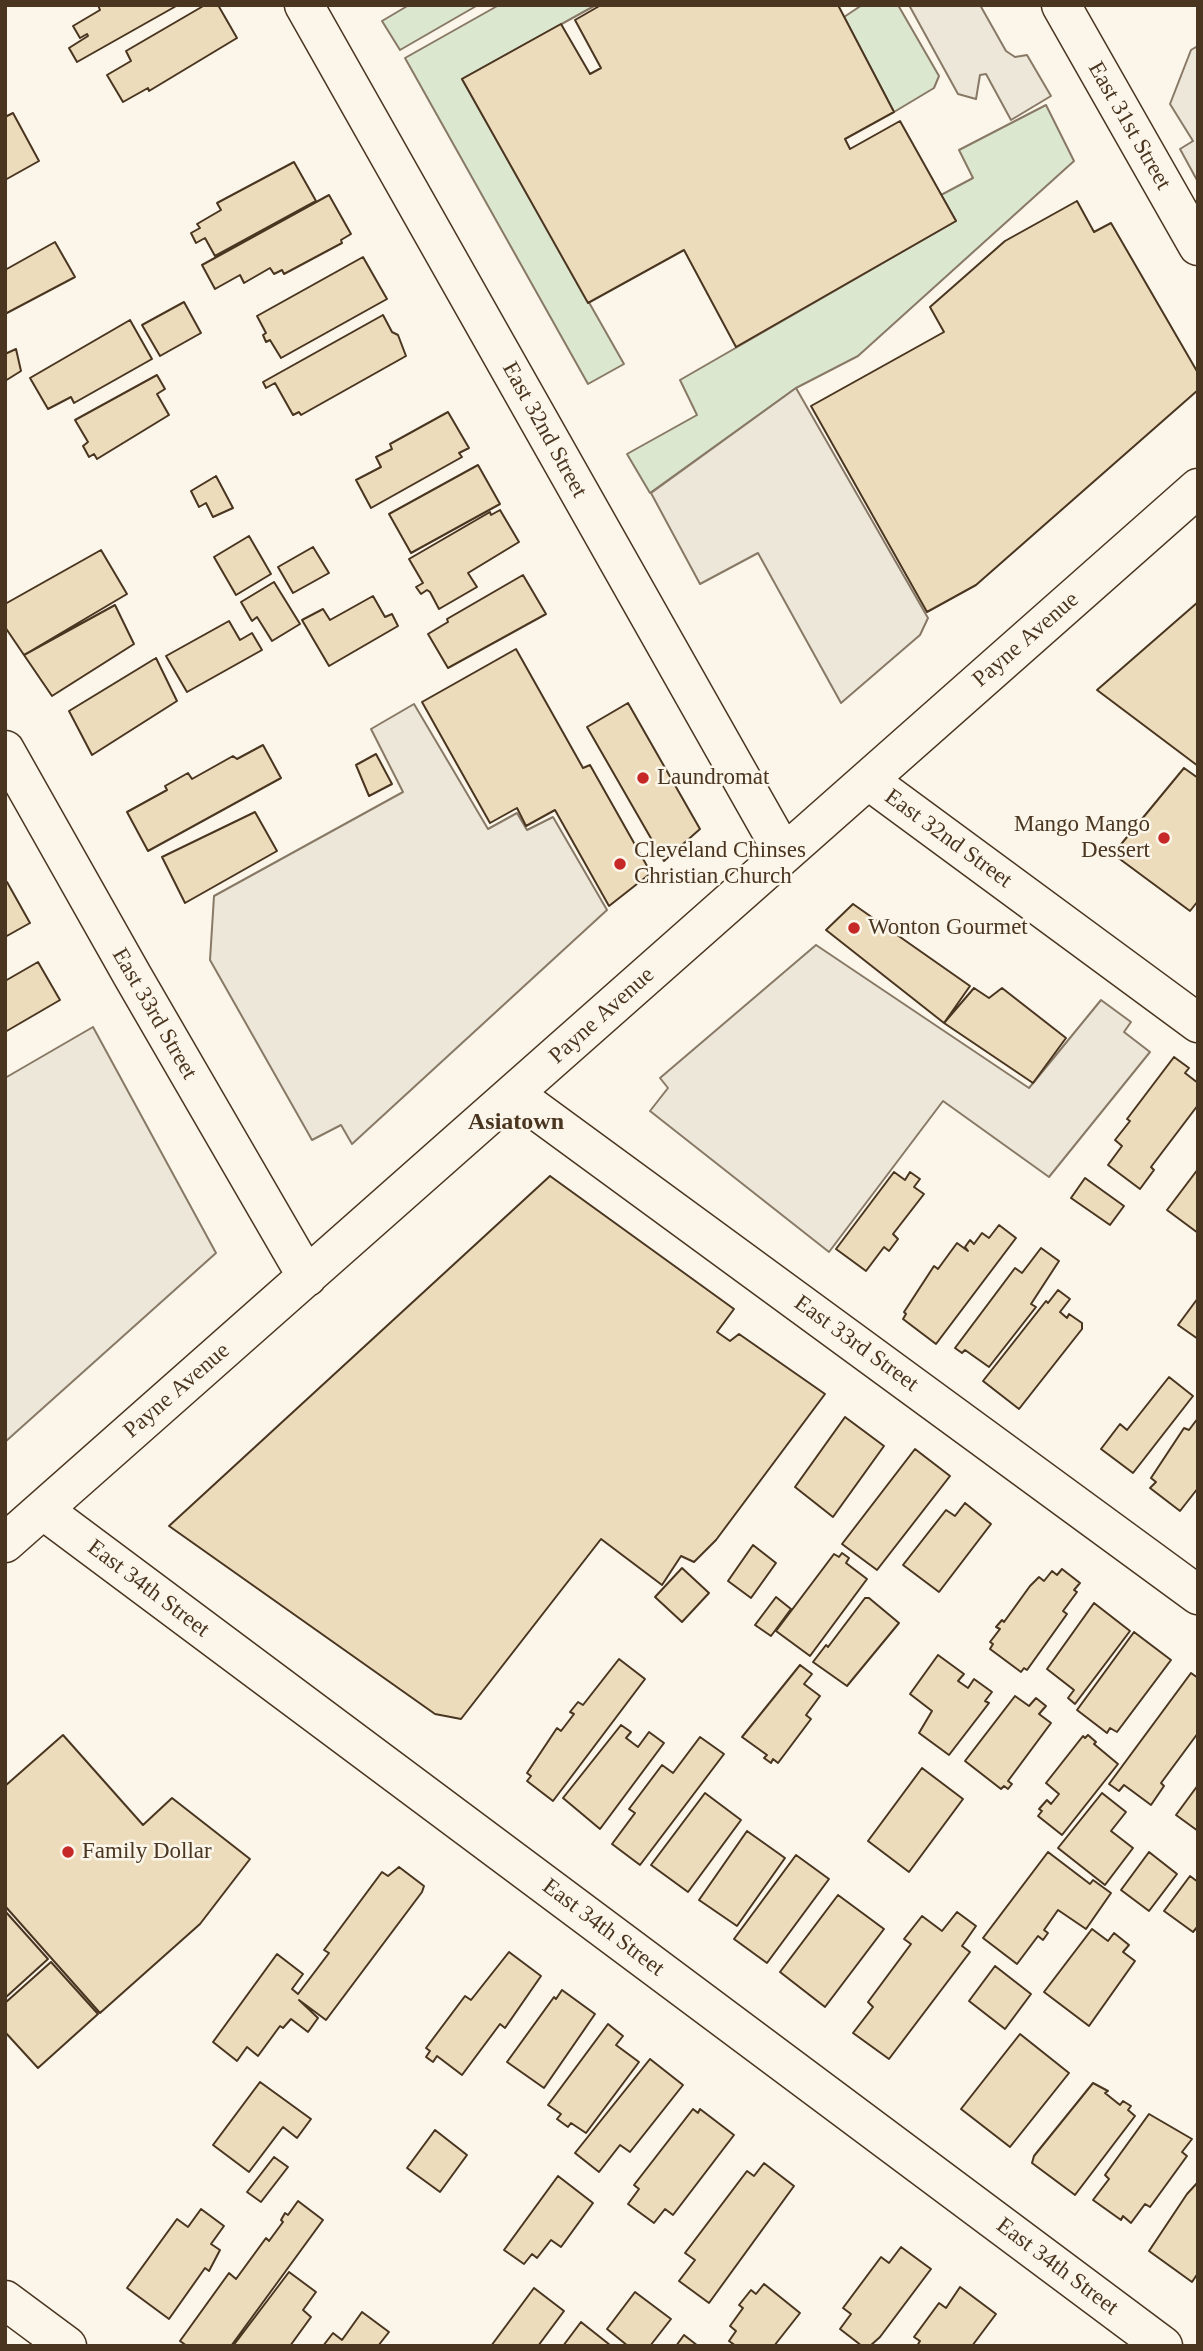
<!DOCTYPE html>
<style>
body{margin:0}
#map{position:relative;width:1203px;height:2351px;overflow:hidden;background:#fbf6e9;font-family:Georgia,serif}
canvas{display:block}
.frame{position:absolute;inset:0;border:7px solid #4a3520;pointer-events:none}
</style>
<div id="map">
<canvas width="1203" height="2351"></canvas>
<div class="frame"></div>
</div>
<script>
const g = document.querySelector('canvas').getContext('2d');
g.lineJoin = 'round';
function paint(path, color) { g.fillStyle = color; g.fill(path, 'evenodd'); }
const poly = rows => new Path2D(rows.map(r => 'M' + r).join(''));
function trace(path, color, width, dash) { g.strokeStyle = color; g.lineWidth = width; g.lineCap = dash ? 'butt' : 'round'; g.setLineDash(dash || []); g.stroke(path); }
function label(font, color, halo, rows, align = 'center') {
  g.font = font + ' Georgia,serif'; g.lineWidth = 5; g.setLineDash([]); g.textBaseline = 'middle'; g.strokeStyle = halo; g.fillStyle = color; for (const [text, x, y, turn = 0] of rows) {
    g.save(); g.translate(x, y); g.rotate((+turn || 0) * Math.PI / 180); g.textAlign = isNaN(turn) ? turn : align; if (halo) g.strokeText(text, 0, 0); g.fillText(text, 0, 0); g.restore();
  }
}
const green = poly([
 [409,5,478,5,400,50,382,21,409,5],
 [499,5,596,5,462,79,624,364,588,384,405,58,499,5],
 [862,5,898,5,939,76,934,88,894,112,844,17,862,5],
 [1046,105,1074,161,858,356,796,388,650,493,627,454,697,415,680,380,956,221,941,195,973,178,959,150,1046,105]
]);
paint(green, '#dce7d0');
trace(green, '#887966', 2);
const parking = poly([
 [909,5,980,5,1006,51,1015,57,1027,55,1051,96,1011,120,986,74,980,75,976,99,958,94,909,5],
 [1196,47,1198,50,1198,182,1180,149,1193,141,1170,104,1191,50,1196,47],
 [796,388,928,618,920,635,841,703,758,553,700,584,651,493,796,388],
 [414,704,488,829,517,813,527,830,553,817,607,910,352,1144,341,1125,312,1140,210,960,214,896,403,792,371,729,414,704],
 [816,945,1029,1088,1101,1000,1131,1022,1124,1032,1150,1052,1049,1177,943,1101,829,1252,650,1111,668,1088,660,1078,816,945],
 [93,1027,216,1253,5,1442,5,1078,93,1027]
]);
paint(parking, '#ede7d9');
trace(parking, '#887966', 2);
const building = poly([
 [98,5,178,5,77,62,69,48,88,36,87,34,80,38,73,26,100,10,98,5],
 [205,5,218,5,237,38,149,91,148,88,123,102,107,75,131,61,126,51,205,5],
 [601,5,838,5,894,112,845,139,850,149,900,121,956,221,736,347,684,250,588,303,462,79,561,24,590,74,601,68,575,20,601,5],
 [13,113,39,161,5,180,5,117,13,113],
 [294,162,316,201,215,256,205,238,196,243,191,233,200,228,197,224,221,210,217,203,294,162],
 [329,195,351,234,341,240,342,243,284,274,282,270,274,274,270,268,244,283,240,275,215,289,202,265,329,195],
 [1077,201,1094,232,1111,223,1198,373,1198,390,976,585,927,612,811,406,944,332,930,307,1005,241,1077,201],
 [55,242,75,277,5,314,5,270,55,242],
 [363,257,387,299,281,358,270,340,266,342,263,335,266,333,257,316,363,257],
 [184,302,201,333,160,356,142,325,184,302],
 [383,315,392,332,398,335,406,356,301,415,299,412,293,415,275,383,266,388,263,382,383,315],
 [130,320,152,359,74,403,71,397,48,409,30,378,130,320],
 [16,349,21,371,5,381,5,354,16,349],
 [157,375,165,389,157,394,169,415,97,459,94,454,89,457,83,446,88,442,75,420,157,375],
 [448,412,469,448,459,453,462,457,371,508,356,480,381,467,376,457,392,449,390,444,448,412],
 [478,465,500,504,411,553,389,514,478,465],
 [216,476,233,508,213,517,206,503,199,507,191,491,216,476],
 [500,510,519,542,468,573,477,587,439,609,430,592,427,590,421,594,416,587,423,583,409,559,490,512,491,515,500,510],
 [249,536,271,574,236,595,214,557,249,536],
 [313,547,329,573,293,593,278,567,313,547],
 [101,550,127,594,24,655,5,627,5,604,101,550],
 [523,575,546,614,448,668,428,634,448,622,447,619,523,575],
 [274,582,300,624,272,641,257,617,252,621,241,602,274,582],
 [373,596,385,617,392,614,398,626,329,666,302,620,323,609,330,620,373,596],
 [1198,602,1198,766,1097,690,1198,602],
 [115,605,134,644,52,696,24,655,115,605],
 [229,621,240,640,252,633,262,650,187,692,166,656,229,621],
 [516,649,583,768,590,765,651,873,609,906,555,810,526,826,517,808,490,823,422,702,516,649],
 [156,658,177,701,92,755,69,711,156,658],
 [628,703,700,829,664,861,587,727,628,703],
 [263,745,281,778,148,851,127,812,167,790,165,786,188,773,192,779,233,756,237,759,263,745],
 [376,754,392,784,369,796,356,765,376,754],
 [1184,768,1198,778,1198,901,1190,911,1113,854,1184,768],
 [255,812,277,851,185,903,162,857,255,812],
 [7,882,30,923,5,937,5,883,7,882],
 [853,904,970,986,944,1023,826,930,853,904],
 [38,962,60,1000,5,1032,5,981,38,962],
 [974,988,989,998,1002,988,1066,1038,1033,1083,944,1023,974,988],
 [1174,1057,1189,1068,1185,1073,1198,1083,1198,1105,1151,1167,1154,1170,1140,1189,1108,1165,1122,1146,1115,1140,1130,1121,1127,1119,1174,1057],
 [1198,1169,1198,1233,1167,1210,1198,1169],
 [894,1172,905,1180,910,1172,920,1179,914,1187,924,1194,893,1234,898,1239,889,1251,884,1247,866,1271,836,1249,894,1172],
 [550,1176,734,1309,717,1332,730,1341,739,1334,825,1394,716,1540,694,1562,681,1556,662,1585,601,1539,461,1719,435,1714,169,1526,550,1176],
 [1085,1178,1124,1206,1110,1225,1071,1198,1085,1178],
 [999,1225,1016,1238,936,1344,903,1319,906,1314,904,1312,934,1266,938,1269,957,1243,968,1251,965,1247,970,1240,974,1244,982,1233,989,1238,999,1225],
 [1041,1248,1059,1261,1031,1304,1036,1307,989,1367,965,1350,962,1353,955,1348,1015,1268,1022,1273,1041,1248],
 [1058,1290,1070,1299,1060,1312,1067,1318,1069,1314,1082,1323,1082,1329,1019,1409,983,1381,1046,1301,1048,1303,1058,1290],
 [1198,1298,1198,1339,1178,1325,1198,1298],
 [1169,1377,1193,1396,1133,1473,1101,1449,1120,1424,1127,1430,1169,1377],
 [845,1417,884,1446,833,1517,795,1487,845,1417],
 [1198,1418,1198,1488,1180,1511,1150,1488,1156,1482,1151,1478,1184,1428,1189,1430,1198,1418],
 [915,1449,950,1476,877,1570,842,1544,915,1449],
 [965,1503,991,1524,939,1592,903,1565,946,1510,955,1516,965,1503],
 [753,1545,776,1563,751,1598,728,1581,753,1545],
 [842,1553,849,1558,846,1563,867,1579,810,1656,776,1631,834,1554,839,1557,842,1553],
 [682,1568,709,1593,682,1622,655,1597,682,1568],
 [1062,1569,1080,1583,1074,1590,1077,1592,1063,1611,1067,1614,1027,1670,1024,1668,1021,1672,990,1649,993,1644,990,1642,1000,1629,996,1627,1002,1620,1004,1622,1030,1586,1039,1577,1044,1581,1052,1571,1057,1575,1062,1569],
 [776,1597,791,1609,771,1636,755,1625,776,1597],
 [865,1598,869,1598,899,1623,847,1686,813,1662,826,1645,828,1647,865,1598],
 [1094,1603,1130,1631,1075,1704,1068,1698,1074,1690,1047,1669,1094,1603],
 [1134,1632,1171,1660,1117,1732,1110,1728,1107,1733,1077,1710,1134,1632],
 [938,1655,964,1674,958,1681,968,1688,974,1679,992,1692,985,1701,989,1703,949,1755,919,1733,932,1711,910,1694,938,1655],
 [619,1659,645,1679,553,1801,527,1781,531,1776,527,1773,557,1728,561,1731,574,1714,570,1712,578,1702,583,1705,619,1659],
 [800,1665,812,1674,804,1684,820,1696,806,1715,811,1719,778,1763,773,1759,771,1763,764,1758,767,1755,742,1737,800,1665],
 [1191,1673,1198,1678,1198,1733,1161,1783,1164,1786,1151,1805,1124,1785,1119,1791,1109,1784,1191,1673],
 [1015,1696,1029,1706,1036,1698,1046,1706,1039,1714,1051,1723,1008,1781,1012,1784,1008,1789,1004,1786,1001,1789,965,1761,1015,1696],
 [621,1725,631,1732,626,1738,638,1747,649,1732,664,1743,600,1829,563,1798,621,1725],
 [63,1735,143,1825,172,1798,250,1859,200,1924,100,2013,5,1906,5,1786,63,1735],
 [1088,1735,1096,1742,1094,1744,1118,1764,1062,1835,1038,1816,1042,1811,1039,1809,1047,1800,1051,1804,1059,1794,1046,1783,1083,1736,1085,1738,1088,1735],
 [700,1737,724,1754,640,1865,612,1844,635,1813,629,1809,662,1765,673,1773,700,1737],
 [922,1768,963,1799,909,1872,868,1841,922,1768],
 [1198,1785,1198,1831,1176,1815,1198,1785],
 [705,1793,741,1820,688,1892,651,1865,705,1793],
 [1102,1793,1126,1812,1111,1831,1133,1848,1105,1885,1058,1848,1102,1793],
 [747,1831,785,1858,737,1926,699,1900,747,1831],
 [1048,1852,1090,1884,1093,1880,1111,1893,1086,1929,1058,1910,1044,1930,1048,1933,1043,1940,1038,1936,1017,1964,983,1938,1048,1852],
 [1149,1852,1177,1874,1149,1911,1121,1890,1149,1852],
 [796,1855,829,1879,767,1963,734,1939,796,1855],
 [399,1867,424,1886,422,1892,326,2020,299,2000,318,2018,308,2032,291,2019,283,2028,280,2026,258,2056,247,2047,237,2061,213,2042,277,1954,303,1974,292,1989,298,1994,329,1953,324,1950,382,1872,388,1876,399,1867],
 [1190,1876,1198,1882,1198,1926,1193,1932,1164,1911,1190,1876],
 [838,1895,884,1929,825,2007,780,1972,838,1895],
 [5,1911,48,1959,5,1998,5,1911],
 [957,1912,976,1926,962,1946,970,1952,889,2059,853,2033,873,2007,868,2002,911,1944,904,1939,922,1916,942,1931,957,1912],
 [1092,1929,1108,1941,1114,1933,1129,1945,1123,1952,1135,1961,1089,2026,1044,1992,1092,1929],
 [509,1952,541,1976,505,2028,500,2024,462,2075,437,2056,433,2062,426,2057,430,2051,426,2048,465,1996,471,2000,509,1952],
 [51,1962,98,2014,38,2068,5,2032,5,2003,51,1962],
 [995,1966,1031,1994,1005,2029,969,2001,995,1966],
 [562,1990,595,2014,544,2088,507,2062,554,1997,556,1999,562,1990],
 [608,2024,623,2036,616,2045,639,2062,586,2133,571,2123,568,2127,557,2119,561,2114,548,2105,608,2024],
 [1020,2034,1069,2073,1010,2147,961,2109,1020,2034],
 [650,2059,683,2085,630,2152,620,2145,599,2172,575,2153,650,2059],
 [260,2082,311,2119,297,2138,283,2127,249,2172,213,2145,260,2082],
 [1093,2083,1108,2091,1105,2093,1120,2105,1123,2101,1131,2106,1128,2110,1135,2116,1075,2195,1032,2163,1034,2156,1093,2083],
 [693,2109,698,2113,700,2109,734,2135,673,2215,665,2209,654,2223,628,2204,639,2189,634,2185,693,2109],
 [1149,2114,1192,2139,1182,2152,1187,2156,1150,2207,1145,2204,1131,2223,1123,2216,1121,2220,1093,2200,1109,2179,1105,2175,1149,2114],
 [435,2130,467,2155,440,2192,407,2168,435,2130],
 [274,2157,288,2167,261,2202,247,2192,274,2157],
 [764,2163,794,2186,709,2303,679,2281,695,2260,685,2253,747,2171,754,2176,764,2163],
 [558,2176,593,2203,561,2247,551,2240,537,2258,532,2254,524,2264,504,2250,558,2176],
 [1198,2182,1198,2273,1192,2282,1149,2251,1187,2194,1198,2182],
 [298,2201,323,2220,231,2346,187,2346,180,2341,229,2273,236,2279,266,2238,269,2241,283,2222,281,2220,285,2213,288,2215,298,2201],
 [201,2209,224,2226,211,2244,220,2250,209,2271,205,2268,169,2319,127,2288,177,2219,188,2227,201,2209],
 [901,2247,931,2269,880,2337,870,2346,862,2346,840,2329,851,2314,843,2308,881,2257,889,2263,901,2247],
 [289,2272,316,2292,303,2310,311,2317,290,2346,233,2346,289,2272],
 [764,2284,800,2313,774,2346,736,2346,729,2341,736,2331,730,2326,743,2308,739,2305,751,2290,756,2294,764,2284],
 [960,2287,996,2314,972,2346,917,2346,920,2341,914,2337,939,2303,946,2308,960,2287],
 [534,2288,564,2311,538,2346,491,2346,534,2288],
 [635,2292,671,2319,650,2346,628,2346,607,2329,635,2292],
 [362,2312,389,2332,378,2346,323,2346,333,2333,342,2340,362,2312],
 [581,2322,610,2345,610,2346,563,2346,581,2322],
 [684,2335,698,2346,676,2346,684,2335]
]);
paint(building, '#ecdcbc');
trace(building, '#4a3520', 2);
const minor = poly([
 [304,5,784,854],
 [1061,5,1198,246],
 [5,750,132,975,307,1277],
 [868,780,1198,1023],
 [514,1094,1198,1595],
 [43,1510,1163,2346],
 [5,1543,1198,488],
 [5,2300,67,2346]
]);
trace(minor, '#4a3520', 41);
trace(minor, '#fbf6e9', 38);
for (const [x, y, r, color] of [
 [643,778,7,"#c62828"],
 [1164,838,7,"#c62828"],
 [620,864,7,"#c62828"],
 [854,928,7,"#c62828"],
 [68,1852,7,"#c62828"]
]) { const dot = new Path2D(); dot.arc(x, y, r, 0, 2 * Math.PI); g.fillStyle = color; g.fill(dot); trace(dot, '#fbf6e9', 2.5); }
label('23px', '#4a3520', '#fbf6e9', [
 ["East 31st Street",1129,126,60],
 ["East 32nd Street",544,430,61],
 ["Payne Avenue",1026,640,-41],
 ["East 32nd Street",948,839,36],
 ["East 33rd Street",154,1014,60],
 ["Payne Avenue",602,1016,-42],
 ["East 33rd Street",856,1344,36],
 ["Payne Avenue",177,1391,-41],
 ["East 34th Street",148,1589,37],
 ["East 34th Street",603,1928,37],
 ["East 34th Street",1057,2267,37]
]);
label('23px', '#4a3520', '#fbf6e9', [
 ["Laundromat",657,778],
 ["Mango Mango",1150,825,"right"],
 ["Dessert",1150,851,"right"],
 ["Cleveland Chinses",634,851],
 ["Christian Church",634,877],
 ["Wonton Gourmet",868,928],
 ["Family Dollar",82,1852]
], 'left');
label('bold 24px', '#4a3520', '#fbf6e9', [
 ["Asiatown",516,1123]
]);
</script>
